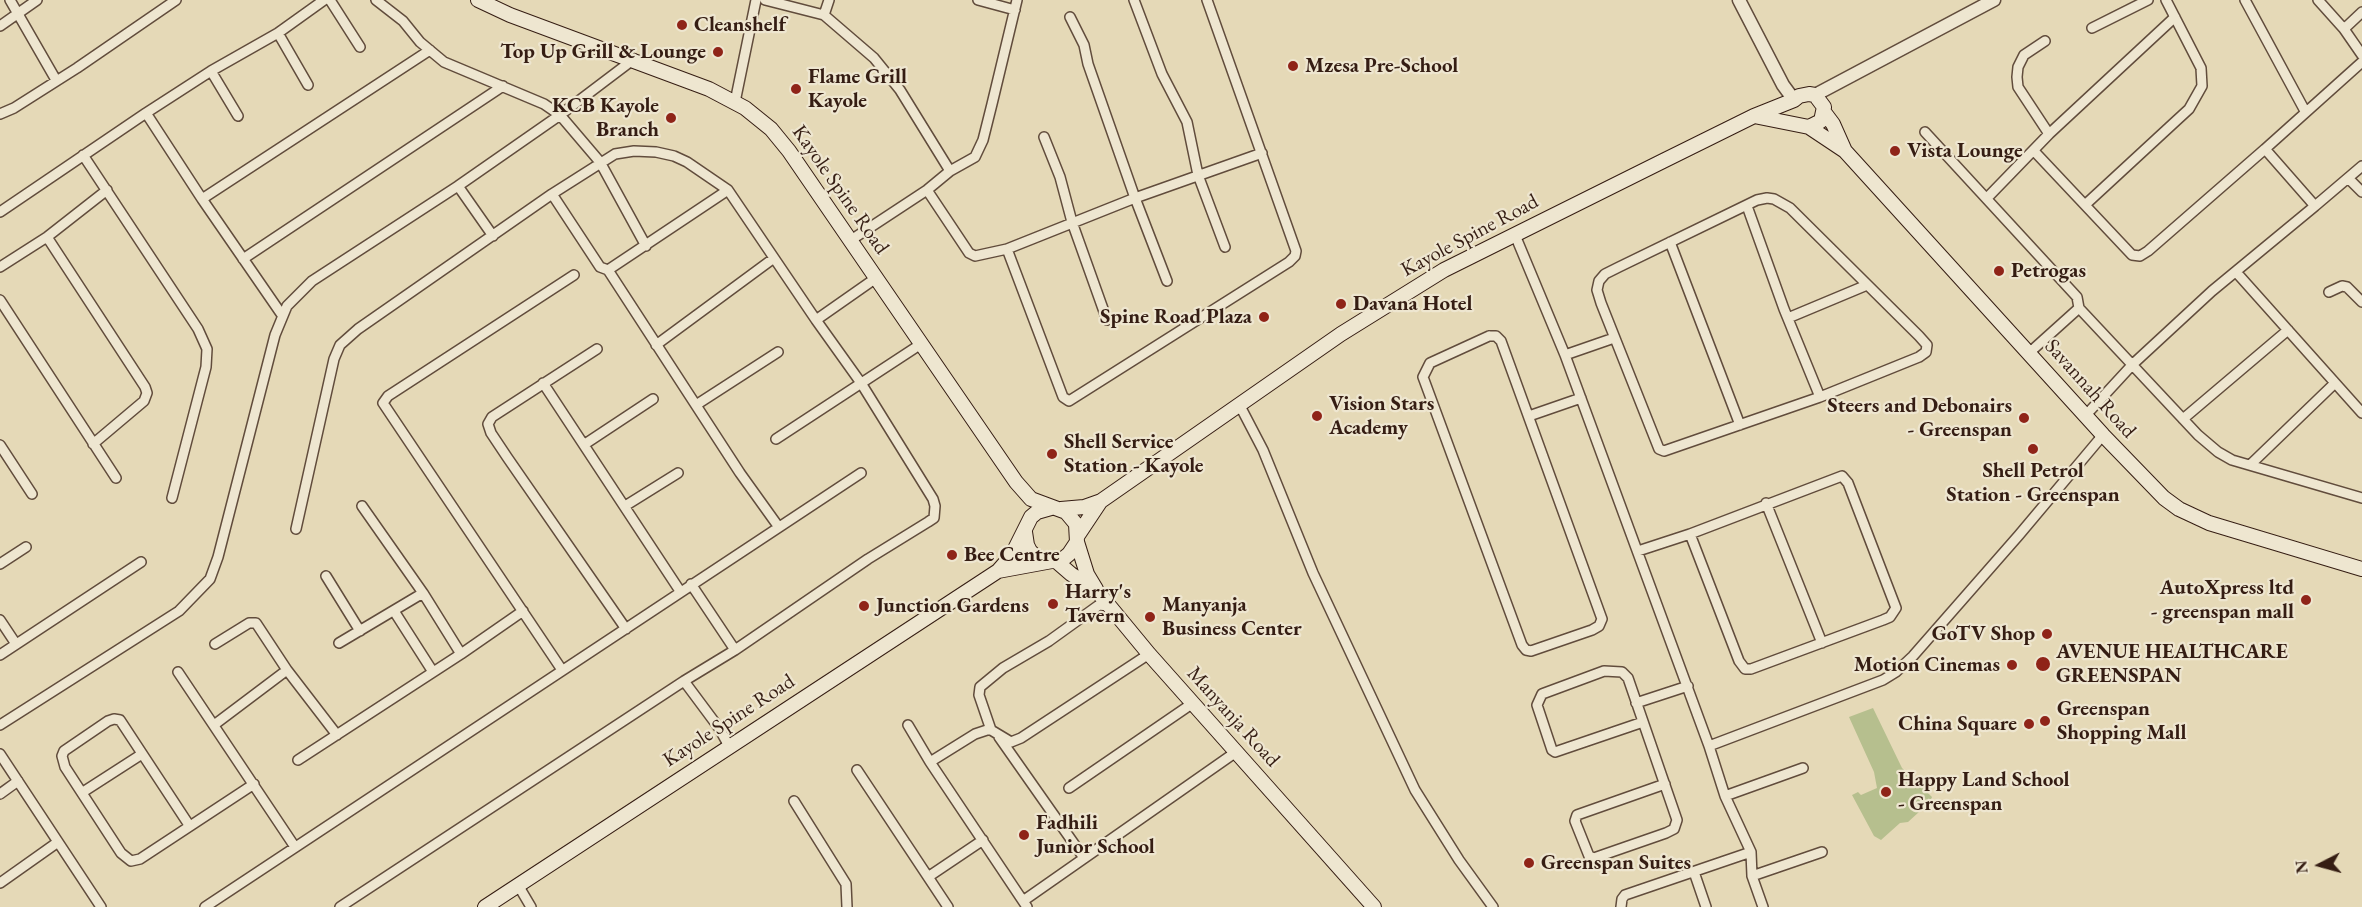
<!DOCTYPE html>
<style>
body{margin:0}
#map{position:relative;width:2362px;height:907px;overflow:hidden;background:#e5d9b7;font-family:"EB Garamond",serif}
canvas{display:block}
.north{position:absolute;left:2290px;top:835px;width:60px;height:60px;-webkit-text-stroke:4px #eee6d0;paint-order:stroke;rotate:264deg;font-size:16px;font-weight:700;line-height:24px;text-align:center;color:#351d13}
.north::after{content:'';display:block;margin:auto;width:21px;height:27px;background:#351d13;clip-path:polygon(50% 0,100% 100%,50% 72%,0 100%)}
</style>
<div id="map">
<canvas width="2362" height="907"></canvas>
<div class="north">N</div>
</div>
<script>
const g = document.querySelector('canvas').getContext('2d');
g.lineJoin = 'round';
function paint(path, color) { g.fillStyle = color; g.fill(path, 'evenodd'); }
const poly = rows => new Path2D(rows.map(r => 'M' + r).join(''));
function trace(path, color, width, dash) { g.strokeStyle = color; g.lineWidth = width; g.lineCap = dash ? 'butt' : 'round'; g.setLineDash(dash || []); g.stroke(path); }
function label(font, color, halo, rows, align = 'center') {
  g.font = font + ' "EB Garamond",serif'; g.lineWidth = 4.5; g.setLineDash([]); g.textBaseline = 'middle'; g.strokeStyle = halo; g.fillStyle = color; for (const [text, x, y, turn = 0] of rows) {
    g.save(); g.translate(x, y); g.rotate((+turn || 0) * Math.PI / 180); g.textAlign = isNaN(turn) ? turn : align; if (halo) g.strokeText(text, 0, 0); g.fillText(text, 0, 0); g.restore();
  }
}
paint(poly([
 [1873,708,1902,768,1932,797,1930,802,1908,822,1900,823,1881,840,1874,836,1852,795,1858,792,1861,795,1877,788,1874,772,1849,717]
]), '#b6bf8e');
const minor = poly([
 [10,0,56,80],
 [330,0,360,47],
 [376,0,403,21,420,42,444,62,544,104,560,115,634,59],
 [765,0,824,15,874,58,900,90,950,171],
 [978,0,1015,10],
 [1134,0,1162,74,1187,122,1198,175,1225,247],
 [2245,0,2305,111],
 [2318,0,2344,29,2362,55],
 [824,15,829,0],
 [1070,17,1084,45,1088,64,1135,198,1167,281],
 [0,26,37,0],
 [2092,28,2148,0],
 [2344,29,2362,12],
 [278,33,308,85],
 [2045,41,2024,55,2018,67,2017,77,2018,87,2049,134],
 [211,71,238,116],
 [735,102,756,0],
 [146,113,202,199,282,315],
 [0,114,14,108,77,68,176,0],
 [1925,132,2077,297,2079,308,2198,435,2218,452,2232,460,2362,498],
 [1044,137,1060,177,1072,222,1107,320],
 [2265,149,2362,62],
 [2034,151,2132,255,2140,256,2148,251,2265,149,2315,206,2212,291,2133,364,2086,415],
 [83,155,198,329,207,349,206,367,172,498],
 [2349,179,2362,192],
 [458,186,493,236],
 [927,190,969,253,975,256,1007,249,1135,198,1262,153],
 [552,194,600,267,608,270,728,190],
 [1767,198,1774,199,1790,208,1919,336,1927,345,1926,352,1919,357,1820,397,1664,451,1659,449,1601,303,1597,290,1599,281,1605,274,1619,267,1757,200,1767,198],
 [1987,198,2049,134,2175,17],
 [202,199,430,50],
 [2086,204,2177,120,2189,109,2202,86,2201,68,2166,0],
 [1747,206,1784,309,1820,397],
 [2315,206,2362,166],
 [0,212,146,113,211,71,278,33,324,0],
 [1515,235,1565,355,1709,746,1883,680,1896,672,1913,656,2019,535,2103,435],
 [47,237,145,387,147,393,144,401,93,444],
 [851,240,927,190,950,171,975,157,983,140,992,104,1017,0],
 [1670,242,1740,425],
 [1007,249,1063,397,1069,401,1289,262,1295,256,1296,251,1207,0],
 [243,259,503,86],
 [0,267,47,237,107,190],
 [608,270,740,473,778,526],
 [2236,272,2362,413],
 [2329,292,2342,286,2347,287,2362,302],
 [0,300,116,478],
 [1788,318,1867,285],
 [816,320,876,278],
 [1489,336,1496,336,1501,341,1602,619,1599,626,1592,630,1531,651,1526,650,1522,645,1423,377,1430,363,1489,336],
 [656,345,774,258],
 [597,349,492,417,488,424,491,433,507,457,626,629],
 [2029,353,2079,308],
 [1565,355,1614,338],
 [543,383,680,591],
 [1239,404,1263,450,1313,573,1415,790,1459,860,1493,907],
 [696,405,778,352],
 [1529,416,1581,398],
 [2183,419,2288,330],
 [776,439,921,344],
 [585,444,653,399],
 [0,445,32,494],
 [2250,465,2335,383],
 [1766,503,1822,643],
 [362,506,423,593,461,654],
 [625,506,678,473],
 [296,529,334,359,340,345,358,329,552,194,615,154,634,151,656,152,674,156,687,162,728,190,816,320,861,383,933,499,935,506,934,518,928,522,868,559,735,650,684,681,340,907],
 [1638,551,1690,534,1842,476,1848,483,1896,608,1890,617,1883,620,1751,669,1745,669,1739,661,1690,534],
 [0,564,26,547],
 [326,576,360,631],
 [691,584,735,650],
 [394,611,433,672],
 [0,620,16,644],
 [339,643,423,593],
 [0,655,141,562],
 [287,670,337,735],
 [562,670,383,403,388,396,574,275],
 [178,672,295,847],
 [684,681,719,728,729,746],
 [1636,703,1688,686],
 [1643,722,1555,752,1552,750,1537,705,1542,694,1604,671,1622,672,1628,678,1677,820,1674,829,1666,833,1594,858,1589,856,1575,821,1577,815,1665,784],
 [0,725,179,611,210,579,218,557,275,335,287,306,312,281,458,186,560,115,600,162,646,246],
 [214,725,287,670,256,623,249,623,215,644],
 [908,725,930,762],
 [991,730,979,695,980,687,1003,668,1049,641,1099,605,1108,606],
 [999,737,1084,858],
 [1709,746,1725,796,1751,852,1752,876,1763,907],
 [0,754,101,907],
 [298,760,461,654,523,611],
 [857,770,948,907],
 [1069,788,1193,703],
 [83,792,142,754],
 [0,794,18,781],
 [1725,796,1803,768],
 [794,801,846,884,847,907],
 [189,825,120,720,114,719,108,721,64,751,62,756,65,767,121,853,131,861,140,859,254,784],
 [1694,872,1706,907],
 [1752,876,1822,852],
 [928,877,983,840],
 [0,883,58,842],
 [518,885,531,907],
 [1023,901,1236,752],
 [205,907,861,473],
 [1027,907,930,762,975,734,987,730,991,730,1011,742,1021,738,1149,654],
 [1621,907,1622,899,1625,895,1751,852]
]);
const tertiary = poly([
 [1739,0,1783,85,1794,100],
 [1815,95,1994,0]
]);
const secondary = poly([
 [478,0,510,15,709,89,745,108,771,129,789,151,1016,482,1031,499,1066,512,1076,524,1077,542,1069,554,1063,559,998,571],
 [1824,112,1833,124,1845,151],
 [1809,127,1845,151,2103,435,2164,498,2179,509,2209,523,2362,569],
 [1061,509,1084,507,1101,501,1341,334,1444,270,1663,161,1754,116,1794,100,1799,96,1809,94,1815,95,1824,107,1821,121,1809,127,1754,116],
 [1025,532,1027,545,1030,551,1035,556,1048,561],
 [1078,535,1100,502],
 [1077,542,1087,574,1096,589],
 [1056,561,1071,574,1097,591,1149,654,1374,907],
 [485,907,998,571,1012,555,1031,517,1037,512,1051,508]
]);
trace(minor, '#614c3c', 12);
trace(tertiary, '#614c3c', 15);
trace(secondary, '#351d13', 16);
trace(minor, '#eee6d0', 9);
trace(tertiary, '#eee6d0', 12);
trace(secondary, '#eee6d0', 14);
for (const [x, y, r, color] of [
 [682,25,6,"#8f2418"],
 [718,52,6,"#8f2418"],
 [1293,66,6,"#8f2418"],
 [796,89,6,"#8f2418"],
 [671,118,6,"#8f2418"],
 [1895,151,6,"#8f2418"],
 [1999,271,6,"#8f2418"],
 [1341,304,6,"#8f2418"],
 [1264,317,6,"#8f2418"],
 [1317,416,6,"#8f2418"],
 [2024,418,6,"#8f2418"],
 [2033,449,6,"#8f2418"],
 [1052,454,6,"#8f2418"],
 [952,555,6,"#8f2418"],
 [2306,600,6,"#8f2418"],
 [1053,604,6,"#8f2418"],
 [864,606,6,"#8f2418"],
 [1150,617,6,"#8f2418"],
 [2047,634,6,"#8f2418"],
 [2043,664,8,"#8f2418"],
 [2012,665,6,"#8f2418"],
 [2045,721,6,"#8f2418"],
 [2029,724,6,"#8f2418"],
 [1886,792,6,"#8f2418"],
 [1024,835,6,"#8f2418"],
 [1529,863,6,"#8f2418"]
]) { const dot = new Path2D(); dot.arc(x, y, r, 0, 2 * Math.PI); g.fillStyle = color; g.fill(dot); trace(dot, '#eee6d0', 2); }
label('bold 21px', '#351d13', '#eee6d0', [
 ["Cleanshelf",694,25],
 ["Top Up Grill & Lounge",706,52,"right"],
 ["Mzesa Pre-School",1305,66],
 ["Flame Grill",808,77],
 ["Kayole",808,101],
 ["KCB Kayole",659,106,"right"],
 ["Branch",659,130,"right"],
 ["Vista Lounge",1907,151],
 ["Petrogas",2011,271],
 ["Davana Hotel",1353,304],
 ["Spine Road Plaza",1252,317,"right"],
 ["Vision Stars",1329,404],
 ["Academy",1329,428],
 ["Steers and Debonairs",2012,406,"right"],
 ["- Greenspan",2012,430,"right"],
 ["Shell Service",1064,442],
 ["Station - Kayole",1064,466],
 ["Shell Petrol",2033,471,"center"],
 ["Station - Greenspan",2033,495,"center"],
 ["Bee Centre",964,555],
 ["AutoXpress ltd",2294,588,"right"],
 ["- greenspan mall",2294,612,"right"],
 ["Harry's",1065,592],
 ["Tavern",1065,616],
 ["Manyanja",1162,605],
 ["Business Center",1162,629],
 ["Junction Gardens",876,606],
 ["GoTV Shop",2035,634,"right"],
 ["AVENUE HEALTHCARE",2056,652],
 ["GREENSPAN",2056,676],
 ["Motion Cinemas",2000,665,"right"],
 ["Greenspan",2057,709],
 ["Shopping Mall",2057,733],
 ["China Square",2017,724,"right"],
 ["Happy Land School",1898,780],
 ["- Greenspan",1898,804],
 ["Fadhili",1036,823],
 ["Junior School",1036,847],
 ["Greenspan Suites",1541,863]
], 'left');
label('21px', '#351d13', '#eee6d0', [
 ["Kayole Spine Road",840,190,55],
 ["Kayole Spine Road",1470,236,-28],
 ["Savannah Road",2090,389,48],
 ["Manyanja Road",1233,717,48],
 ["Kayole Spine Road",729,721,-33]
]);
</script>
